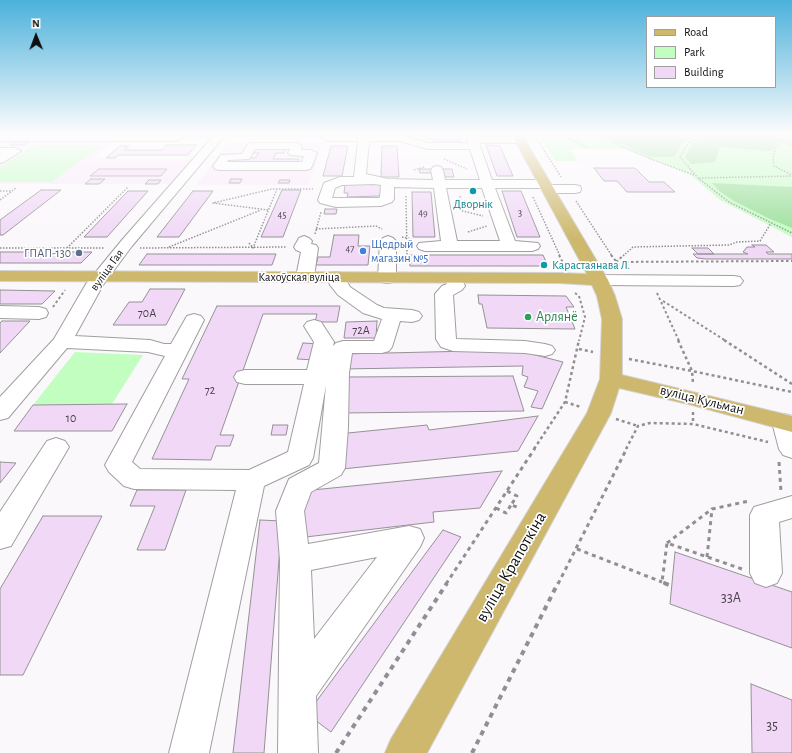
<!DOCTYPE html>
<meta charset="utf-8">
<style>
body{margin:0}
#map{position:relative;width:792px;height:753px;overflow:hidden;background:#fbf8fb;font-family:"Alegreya Sans",sans-serif}
canvas{display:block}
.legend{position:absolute;left:646px;top:16px;width:130px;height:72px;box-sizing:border-box;background:#fff;border:1px solid #9f9f9f;margin:0;padding:5px 7px;list-style:none;font-size:12px;color:#100f10}
.legend li{display:flex;align-items:center;gap:8px;height:20px}
.legend b{width:20px;border:1px solid #9f9f9f}
.north{position:absolute;left:16px;top:16px;width:40px;height:40px;-webkit-text-stroke:3px #fff;paint-order:stroke;rotate:359deg;font-size:11px;font-weight:700;line-height:16px;text-align:center;color:#100f10}
.north::after{content:'';display:block;margin:auto;width:14px;height:18px;background:#100f10;clip-path:polygon(50% 0,100% 100%,50% 72%,0 100%)}
</style>
<div id="map">
<canvas width="792" height="753"></canvas>
<ul class="legend">
<li><b style="height:5px;background:#cdb86d"></b>Road</li>
<li><b style="height:11px;background:#c1fec0"></b>Park</li>
<li><b style="height:11px;background:#f0d8f6"></b>Building</li>
</ul>
<div class="north">N</div>
</div>
<script>
const g = document.querySelector('canvas').getContext('2d');
g.lineJoin = 'round';
function paint(path, color) { g.fillStyle = color; g.fill(path, 'evenodd'); }
const poly = rows => new Path2D(rows.map(r => 'M' + r).join(''));
function trace(path, color, width, dash) { g.strokeStyle = color; g.lineWidth = width; g.lineCap = dash ? 'butt' : 'round'; g.setLineDash(dash || []); g.stroke(path); }
function label(font, color, halo, rows, align = 'center') {
  g.font = font + ' "Alegreya Sans",sans-serif'; g.lineWidth = 3.5; g.setLineDash([]); g.textBaseline = 'middle'; g.strokeStyle = halo; g.fillStyle = color; for (const [text, x, y, turn = 0] of rows) {
    g.save(); g.translate(x, y); g.rotate((+turn || 0) * Math.PI / 180); g.textAlign = isNaN(turn) ? turn : align; if (halo) g.strokeText(text, 0, 0); g.fillText(text, 0, 0); g.restore();
  }
}
paint(poly([
 [0,139,117,139,92,159,194,159,172,184,0,184],
 [323,142,309,185,196,185,228,143]
]), '#fae9fa');
paint(poly([
 [536,133,792,133,792,237,720,200,689,174,624,149,570,149,578,161,556,161],
 [36,145,102,145,52,182,0,182,0,167],
 [75,352,143,355,112,404,33,405]
]), '#c1fec0');
paint(poly([
 [595,133,704,133,683,142,674,157,651,157],
 [723,133,757,133,779,141,771,151,720,147,715,162,691,164,685,157,692,144,715,134],
 [763,133,792,133,792,143,771,137],
 [712,183,792,187,792,228,770,219,734,201,719,191]
]), '#99df98');
const building = poly([
 [191,133,205,133,203,136,189,136,191,133],
 [334,133,350,133,349,136,333,136,334,133],
 [428,133,456,133,458,134,461,141,433,141,433,139,430,139,428,133],
 [14,142,29,142,25,145,10,145,14,142],
 [166,145,197,145,188,155,119,155,115,158,106,158,120,146,129,146,124,150,162,150,166,145],
 [486,145,500,146,513,176,497,176,486,145],
 [331,146,348,146,342,176,323,176,331,146],
 [382,146,397,146,399,177,381,177,382,146],
 [255,148,286,148,284,153,276,153,273,159,299,159,296,164,228,164,232,158,255,158,259,153,251,153,255,148],
 [594,168,635,168,649,182,664,182,675,192,627,192,617,181,604,181,594,168],
 [99,169,167,169,161,176,90,176,99,169],
 [419,169,432,169,433,173,420,173,419,169],
 [443,169,452,169,454,177,445,177,443,169],
 [91,179,105,179,99,184,85,184,91,179],
 [231,179,242,179,240,183,229,183,231,179],
 [149,180,161,180,158,184,145,184,149,180],
 [280,180,290,180,289,183,278,183,280,180],
 [379,183,379,185,381,185,381,196,347,197,348,193,344,193,345,184,379,183],
 [41,190,61,190,3,235,0,235,0,220,41,190],
 [282,190,301,190,283,237,261,237,282,190],
 [128,191,148,191,107,237,84,237,128,191],
 [193,191,213,191,179,237,157,237,193,191],
 [502,191,521,191,540,237,517,237,502,191],
 [412,192,431,192,435,237,413,237,412,192],
 [325,209,337,209,336,214,324,214,325,209],
 [334,235,359,235,358,246,370,246,368,265,316,265,318,257,330,257,334,235],
 [752,245,766,245,774,252,766,252,768,254,792,254,792,259,706,259,697,258,693,254,748,254,743,252,747,247,755,247,752,245],
 [692,248,708,248,714,254,698,254,692,248],
 [0,252,92,252,81,263,0,263,0,252],
 [147,254,276,254,272,265,139,265,147,254],
 [409,255,543,255,548,266,410,266,409,255],
 [150,289,185,289,166,325,113,325,129,302,142,302,150,289],
 [0,290,55,291,42,304,0,304,0,290],
 [478,295,566,296,574,307,566,307,575,329,487,328,482,304,479,304,478,295],
 [217,306,340,306,337,322,315,322,317,314,263,314,220,435,234,435,230,446,216,446,211,460,152,459,189,379,182,379,217,306],
 [2,321,30,321,0,353,0,323,2,321],
 [377,321,376,338,344,338,346,322,377,321],
 [303,343,321,344,316,360,297,359,303,343],
 [516,350,563,362,542,409,531,407,538,391,524,387,528,377,522,375,523,366,342,369,342,354,516,350],
 [513,376,524,411,343,413,344,377,513,376],
 [127,404,112,431,14,431,33,405,127,404],
 [538,416,518,451,342,469,338,434,427,425,429,430,538,416],
 [273,425,288,425,286,435,271,435,273,425],
 [0,462,16,463,0,483,0,462],
 [502,471,480,508,433,512,434,522,297,538,302,491,502,471],
 [137,490,186,490,165,550,137,550,155,506,130,506,137,490],
 [43,516,102,516,23,675,0,675,0,589,43,516],
 [260,520,282,521,264,753,233,753,260,520],
 [443,530,461,537,331,732,307,714,443,530],
 [675,552,792,592,792,648,670,604,675,552],
 [751,684,792,700,792,753,752,753,751,684]
]);
paint(building, '#f0d8f6');
trace(building, '#949295', 1);
const minor = poly([
 [174,133,185,133,179,140,175,141,0,141,0,135,172,135,174,133],
 [216,133,227,133,132,246,103,285,75,336,150,340,164,344,171,344,187,316,194,314,201,316,204,320,132,462,140,469,249,470,288,452,304,384,245,384,237,382,234,377,237,372,245,370,307,370,314,342,304,326,307,322,314,320,321,322,334,342,333,346,336,343,343,341,374,341,382,319,363,313,338,295,330,285,327,277,330,273,336,272,342,273,350,287,377,305,384,308,412,310,419,312,422,316,419,320,412,322,400,321,392,347,389,351,382,353,352,353,349,373,348,427,345,468,341,475,311,492,304,511,308,544,409,526,420,529,424,538,420,547,316,696,318,753,278,753,280,560,276,511,289,479,319,463,326,385,313,458,309,465,264,486,209,753,169,753,236,490,134,489,124,486,109,472,105,465,165,356,148,352,67,348,8,418,0,420,0,397,54,339,86,284,122,240,216,133],
 [377,557,314,639,311,570,377,557],
 [467,133,477,133,478,137,520,137,525,140,520,143,479,143,492,180,545,180,549,181,551,185,575,185,580,186,581,189,580,192,575,193,548,193,543,192,542,188,495,188,515,241,538,243,540,246,538,249,532,251,425,251,419,249,417,246,419,243,441,241,434,188,394,187,394,199,392,202,381,206,336,207,320,203,318,200,324,183,340,177,354,177,358,141,327,141,322,138,323,136,401,135,428,143,468,143,467,133],
 [369,141,400,141,427,149,470,149,480,180,445,180,443,170,441,167,437,166,433,167,431,170,433,180,388,179,366,174,369,141],
 [374,184,381,185,380,197,379,198,332,198,335,188,342,185,374,184],
 [446,188,482,188,500,241,457,241,446,188],
 [252,143,297,143,302,146,301,150,311,150,317,153,312,166,310,169,306,170,219,170,215,169,213,166,221,155,242,154,248,144,252,143],
 [255,149,290,149,288,153,290,155,304,156,302,162,227,162,228,160,249,159,255,149],
 [0,148,15,148,21,151,4,162,0,163,0,155,1,154,0,154,0,148],
 [304,236,309,238,312,241,311,244,316,245,318,248,314,277,311,281,305,282,299,281,296,277,301,252,296,250,294,247,299,238,304,236],
 [388,236,393,238,396,241,396,278,393,282,387,283,381,282,378,278,380,241,383,238,388,236],
 [454,273,460,274,465,286,462,290,453,295,456,339,525,341,545,344,552,346,555,350,552,354,545,356,525,353,453,351,441,347,436,339,435,294,442,286,447,284,445,278,448,274,454,273],
 [599,275,734,276,740,277,743,281,740,285,734,286,599,285,593,284,590,280,593,276,599,275],
 [0,306,39,307,46,309,48,313,46,317,39,319,0,318,0,306],
 [784,414,792,416,792,458,783,455,779,449,772,422,775,416,784,414],
 [56,438,65,441,69,447,11,546,0,549,0,512,47,441,56,438],
 [792,496,792,518,779,522,782,573,777,583,766,587,755,583,750,573,750,515,754,507,792,496]
]);
const major = poly([
 [511,133,521,133,608,280,615,296,622,319,622,375,792,416,792,432,692,405,619,388,611,413,427,753,385,753,391,739,587,413,600,379,602,319,597,296,592,285,559,283,0,281,0,271,559,273,587,274,511,133]
]);
trace(minor, '#a19ea1', 2);
trace(major, '#d4d4d4', 2);
trace(poly([
 [533,133,561,177],
 [559,133,588,148],
 [590,133,656,161,694,175],
 [712,133,688,143,680,157,698,178,729,202,792,233],
 [760,133,792,145],
 [782,141,775,149,773,159,774,166,792,175],
 [444,159,467,169],
 [414,170,424,167],
 [699,178,792,176],
 [0,191,11,191],
 [406,196,407,256],
 [460,196,462,211],
 [533,197,560,256],
 [0,200,16,188],
 [576,201,612,256],
 [268,210,213,203,272,189,313,189],
 [459,210,483,216],
 [316,229,376,226,382,229],
 [468,232,487,226],
 [315,234,321,212],
 [402,237,412,239],
 [249,243,253,248,277,189],
 [169,247,261,210],
 [0,248,105,248],
 [67,248,128,187],
 [140,248,287,247],
 [623,256,633,247,729,245,737,242,760,241,771,223]
]), '#918f91', 1.5, [1.5, 1.5]);
trace(poly([
 [407,255,407,265],
 [559,255,564,265],
 [611,255,620,266],
 [616,262,792,261],
 [616,262,624,255],
 [575,293,579,296,585,317,579,341],
 [657,293,679,341],
 [663,301,726,341],
 [53,307,65,290]
]), '#918f91', 2, [2.5, 2.5]);
trace(poly([
 [678,340,692,371,792,392],
 [724,340,792,384],
 [579,349,593,352],
 [629,359,692,371,693,383],
 [565,402,581,407],
 [693,412,693,424],
 [616,419,638,426],
 [534,449,565,402,579,340],
 [626,449,638,426,650,423,693,424,768,442]
]), '#918f91', 2.5, [3, 3]);
trace(poly([
 [779,462,781,492],
 [507,491,517,496,511,505,520,508],
 [496,508,506,513,511,505],
 [667,543,712,509],
 [577,549,662,582],
 [707,557,712,509,749,501],
 [446,584,535,448],
 [558,584,627,448],
 [667,584,662,582,667,543,742,569]
]), '#918f91', 3, [4, 4]);
trace(poly([
 [664,583,672,586],
 [336,753,447,583],
 [472,753,558,583]
]), '#918f91', 4, [5, 5]);
paint(minor, '#fff');
paint(major, '#cdb86d');
const sky = g.createLinearGradient(0, 0, 0, 239);
sky.addColorStop(0, '#4bb1db');
sky.addColorStop(0.56, '#fdfcfd');
sky.addColorStop(1, '#fdfcfd00');
g.fillStyle = sky;
g.fillRect(0, 0, 792, 239);
for (const [x, y, r, color] of [
 [473,191,4,"#0f9aa8"],
 [363,251,4,"#3f7fe0"],
 [79,253,4,"#5c6f8a"],
 [544,265,4,"#0f9aa8"],
 [528,317,4,"#2e9e5b"]
]) { const dot = new Path2D(); dot.arc(x, y, r, 0, 2 * Math.PI); g.fillStyle = color; g.fill(dot); trace(dot, '#fff', 1.5); }
label('10px', '#48414a', null, [
 ["49",423,213],
 ["3",520,213],
 ["45",282,215],
 ["47",350,249]
]);
label('12px', '#0d838f', '#fff', [
 ["Дворнік",473,204],
 ["Карастаянава Л.",552,265,"left"]
]);
label('12px', '#366cbe', '#fff', [
 ["Щедрый",371,244],
 ["магазин №5",371,258]
], 'left');
label('12px', '#4e5e75', '#fff', [
 ["ГПАП-130",71,253]
], 'right');
label('12px', '#100f10', '#fff', [
 ["вуліца Гая",107,270,-54],
 ["Кахоўская вуліца",299,277]
]);
label('12px', '#48414a', null, [
 ["70А",147,313],
 ["72А",361,330],
 ["72",210,390],
 ["10",71,418]
]);
label('14px', '#27864d', '#fff', [
 ["Арлянё",536,317]
], 'left');
label('14px', '#100f10', '#fff', [
 ["вуліца Кульман",702,400,14]
]);
label('14px', '#48414a', null, [
 ["33А",731,598],
 ["35",772,726]
]);
label('17px', '#100f10', '#fff', [
 ["вуліца Крапоткіна",511,567,-60]
]);
</script>
